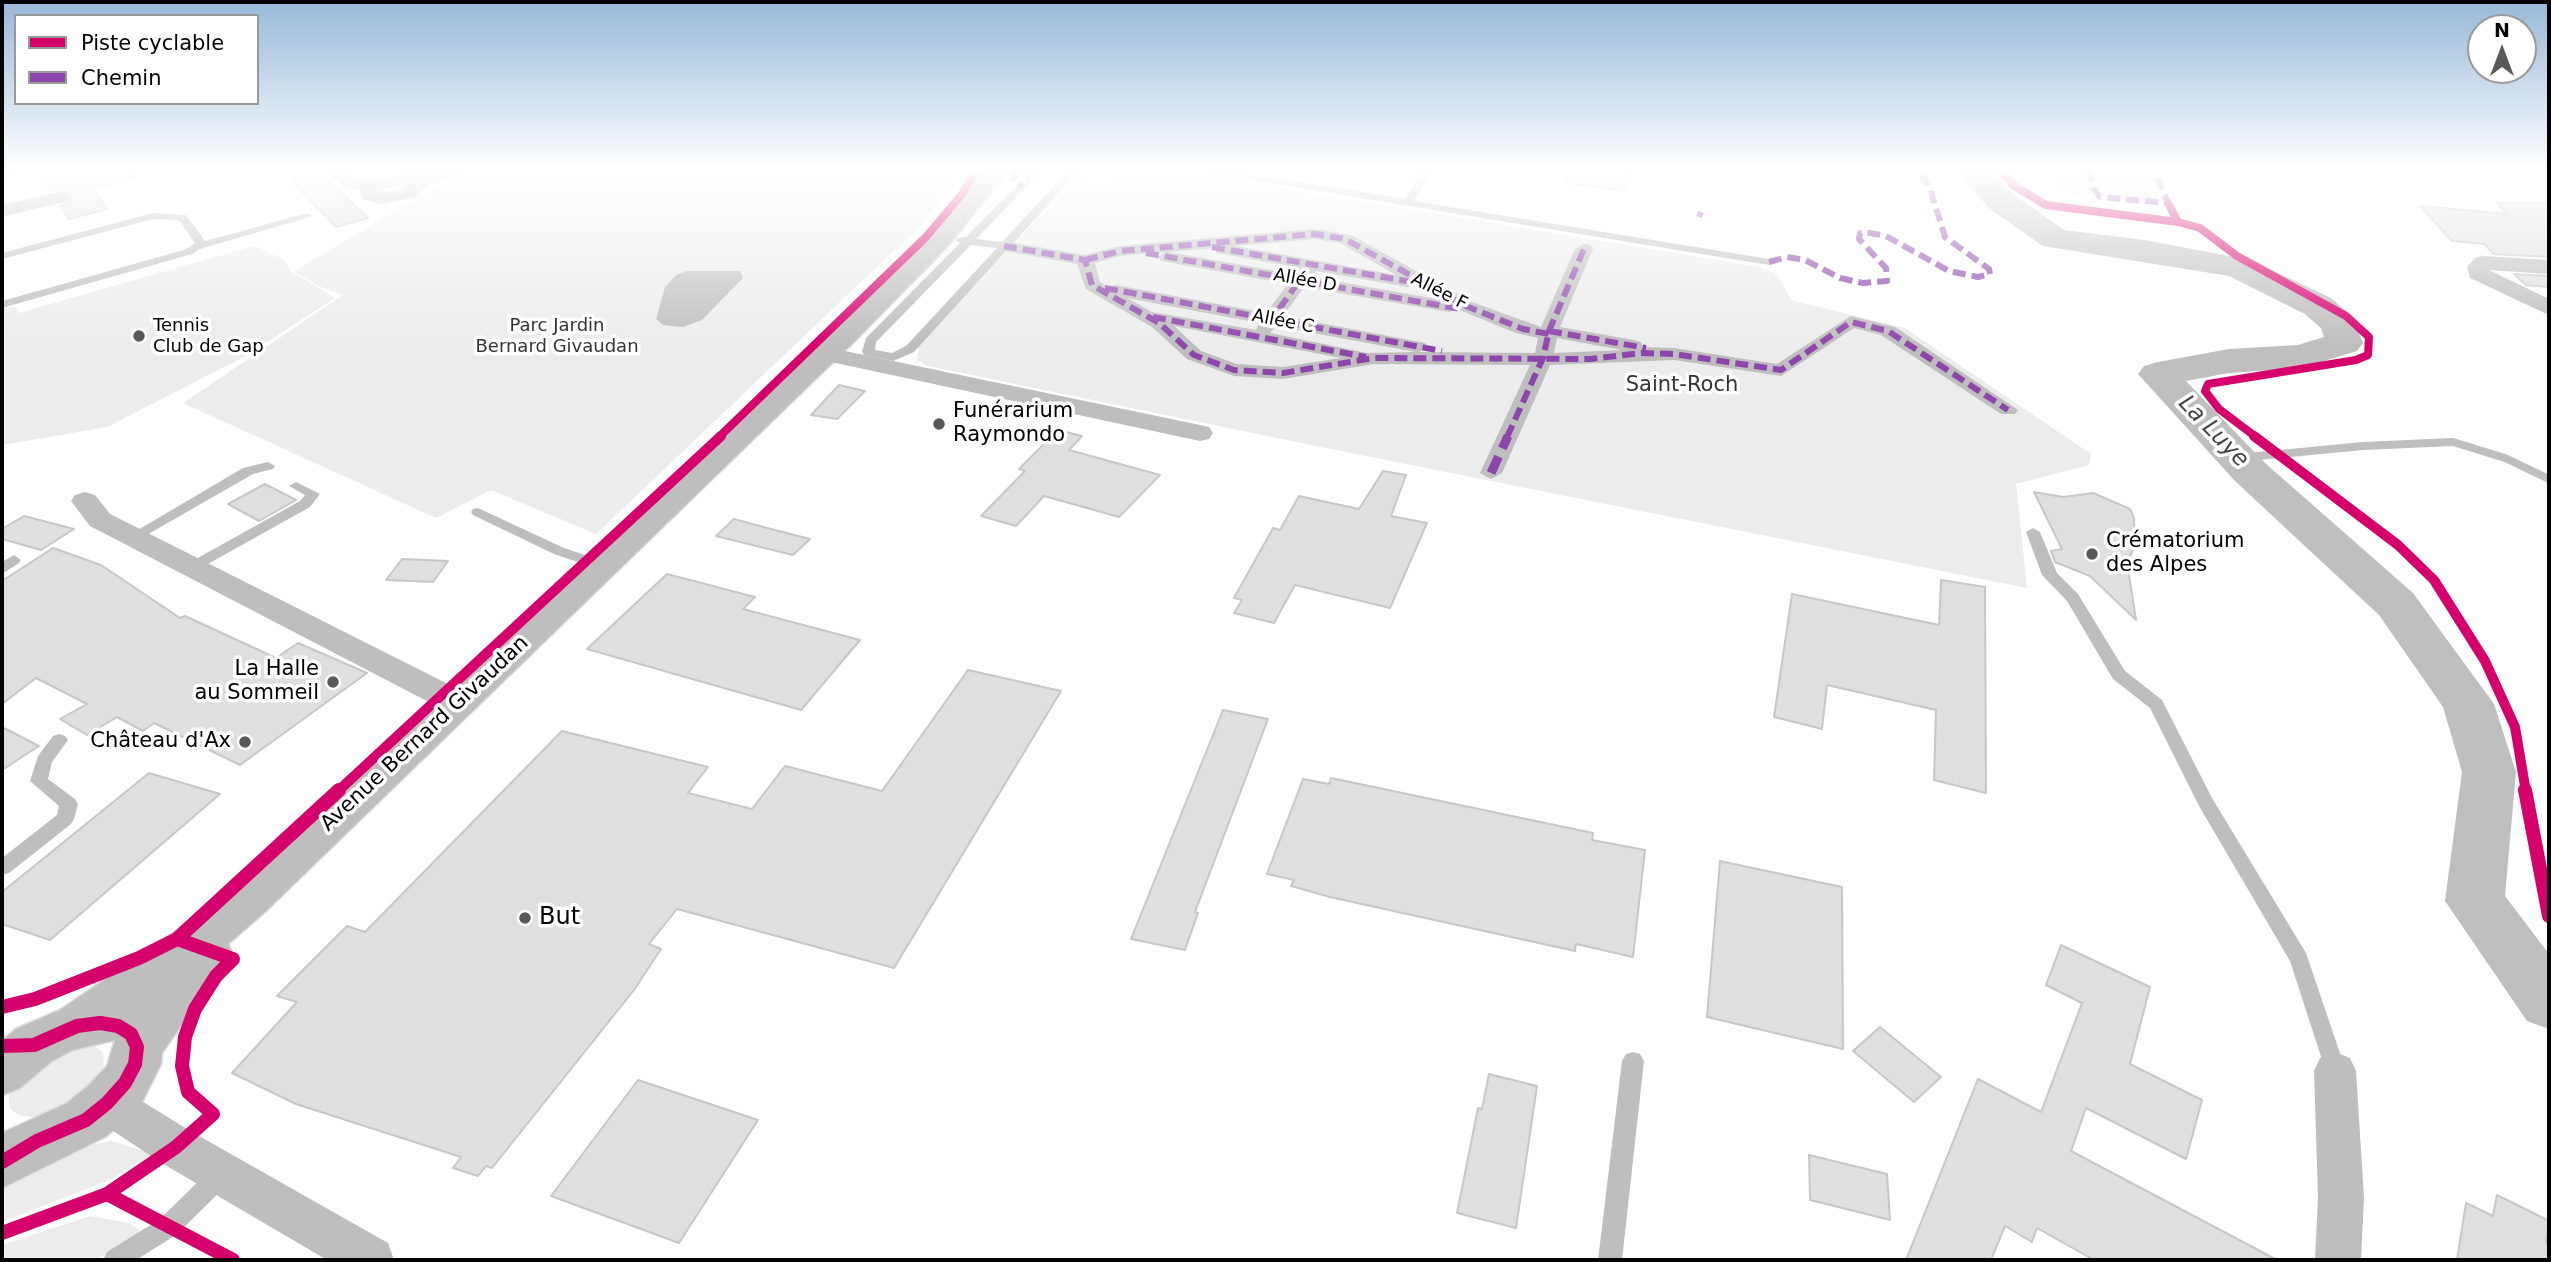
<!DOCTYPE html>
<meta charset="utf-8">
<style>
body{margin:0}
#map{position:relative;width:2551px;height:1262px;overflow:hidden;background:#fff;font-family:"DejaVu Sans",sans-serif}
canvas{display:block}
.frame{position:absolute;inset:0;border:4px solid #000;pointer-events:none}
.legend{position:absolute;left:14px;top:14px;width:245px;height:91px;box-sizing:border-box;background:#fff;border:2px solid #999;margin:0;padding:9px 12px;list-style:none;font-size:21px;color:#000}
.legend li{display:flex;align-items:center;gap:14px;height:35px}
.legend b{width:35px;border:2px solid #999}
.north{position:absolute;left:2467px;top:14px;width:70px;height:70px;box-sizing:border-box;background:#fff;border:2px solid #999;border-radius:50%;rotate:0deg;font-size:19px;font-weight:700;line-height:28px;text-align:center;color:#000}
.north::after{content:'';display:block;margin:auto;width:24px;height:32px;background:#595959;clip-path:polygon(50% 0,100% 100%,50% 72%,0 100%)}
</style>
<div id="map">
<canvas width="2551" height="1262"></canvas>
<div class="frame"></div>
<ul class="legend">
<li><b style="height:9px;background:#d6006c"></b>Piste cyclable</li>
<li><b style="height:9px;background:#8e44ad"></b>Chemin</li>
</ul>
<div class="north">N</div>
</div>
<script>
const g = document.querySelector('canvas').getContext('2d');
g.lineJoin = 'round';
function paint(path, color) { g.fillStyle = color; g.fill(path, 'evenodd'); }
const poly = rows => new Path2D(rows.map(r => 'M' + r).join(''));
function trace(path, color, width, dash) { g.strokeStyle = color; g.lineWidth = width; g.lineCap = dash ? 'butt' : 'round'; g.setLineDash(dash || []); g.stroke(path); }
function label(font, color, halo, rows, align = 'center') {
  g.font = font + ' "DejaVu Sans",sans-serif'; g.lineWidth = 7; g.setLineDash([]); g.textBaseline = 'middle'; g.strokeStyle = halo; g.fillStyle = color; for (const [text, x, y, turn = 0] of rows) {
    g.save(); g.translate(x, y); g.rotate((+turn || 0) * Math.PI / 180); g.textAlign = isNaN(turn) ? turn : align; if (halo) g.strokeText(text, 0, 0); g.fillText(text, 0, 0); g.restore();
  }
}
paint(poly([
 [466,169,962,169,959,177,923,223,596,534,491,490,436,518,183,403,343,295,318,286,294,271],
 [1127,169,1167,169,1758,267,1777,274,1791,300,1905,328,2091,454,2089,465,2016,484,2027,588,1311,445,928,366,917,360,919,346,1074,179,1112,184],
 [2053,169,2149,169,2164,201,2065,193],
 [254,246,283,259,291,271,335,298,242,358,107,427,2,445,2,309,15,306,19,313],
 [81,1044,95,1046,103,1053,104,1065,99,1079,86,1093,50,1114,32,1117,18,1115,9,1107,9,1095,15,1081],
 [112,1141,153,1154,112,1179,2,1222,2,1177,61,1150],
 [90,1216,129,1223,144,1233,95,1260,2,1260,2,1245]
]), '#ececec');
paint(poly([
 [687,271,740,271,743,278,702,320,683,327,663,325,656,319,665,287,676,275]
]), '#bfbfbf');
trace(poly([
 [2238,458,2363,446,2453,442,2505,458,2549,479]
]), '#bfbfbf', 8);
paint(poly([
 [1954,169,1988,169,2014,195,2064,230,2144,240,2251,260,2331,298,2352,316,2363,343,2357,351,2301,368,2229,373,2186,381,2265,463,2413,593,2494,704,2516,772,2505,896,2549,954,2549,1029,2527,1021,2445,901,2462,772,2443,707,2379,615,2235,481,2138,374,2144,366,2158,362,2229,349,2298,345,2324,337,2321,328,2305,314,2229,276,2043,246,1990,209,1954,169]
]), '#bfbfbf');
const building = poly([
 [36,169,135,169,136,177,93,188,107,209,69,219,60,206,67,204,70,196,59,189,51,191,36,169],
 [1566,169,1632,169,1626,191,1565,183,1566,169],
 [320,172,368,218,336,227,292,181,320,172],
 [2497,203,2549,203,2549,257,2494,254,2484,244,2452,241,2420,206,2507,214,2497,203],
 [2514,274,2549,276,2549,287,2526,285,2514,274],
 [839,385,865,391,837,419,811,415,839,385],
 [1058,430,1082,436,1069,450,1160,475,1119,517,1044,496,1016,526,981,516,1025,471,1019,469,1058,430],
 [1383,471,1406,475,1391,516,1427,523,1390,608,1295,585,1274,623,1234,613,1242,600,1234,598,1273,528,1280,530,1299,496,1359,509,1383,471],
 [265,484,296,500,259,521,228,504,265,484],
 [2034,492,2063,497,2093,493,2130,509,2134,518,2135,546,2127,562,2136,620,2090,576,2055,562,2051,551,2062,549,2034,492],
 [24,516,74,529,41,550,2,539,2,529,24,516],
 [734,519,767,528,810,539,793,555,716,536,734,519],
 [53,548,101,565,180,618,185,616,276,658,298,643,367,673,240,765,154,723,143,731,117,717,87,735,60,719,87,704,36,678,2,704,2,581,53,548],
 [402,559,448,561,433,582,386,580,402,559],
 [667,574,755,597,743,609,860,640,801,710,587,649,667,574],
 [1941,580,1985,587,1986,793,1934,780,1936,710,1827,685,1822,729,1774,717,1792,594,1939,625,1941,580],
 [968,670,1061,691,894,968,677,909,649,944,661,949,634,990,492,1168,486,1166,478,1176,453,1168,461,1157,296,1104,232,1073,297,1002,277,996,347,926,365,932,562,731,708,767,688,793,752,809,785,766,882,791,968,670],
 [1223,710,1268,719,1195,912,1198,913,1185,950,1131,939,1223,710],
 [2,727,39,746,2,770,2,727],
 [149,773,220,794,50,940,2,924,2,892,149,773],
 [1331,778,1593,833,1592,840,1645,850,1633,957,1576,944,1575,951,1330,897,1291,886,1294,880,1267,874,1303,779,1329,784,1331,778],
 [1720,861,1842,887,1843,1049,1707,1017,1720,861],
 [2061,945,2150,987,2130,1064,2202,1100,2186,1159,2086,1108,2071,1151,2277,1260,2094,1260,2037,1228,2032,1242,2005,1226,1991,1260,1906,1260,1978,1079,2041,1112,2082,1003,2046,985,2061,945],
 [1880,1027,1941,1077,1914,1102,1853,1051,1880,1027],
 [1489,1074,1537,1086,1516,1228,1457,1213,1478,1108,1482,1109,1489,1074],
 [638,1080,758,1120,679,1243,551,1196,638,1080],
 [1809,1155,1887,1174,1890,1220,1810,1200,1809,1155],
 [2497,1195,2549,1221,2546,1242,2549,1244,2549,1260,2457,1260,2466,1203,2493,1216,2497,1195]
]);
paint(building, '#dfdfdf');
trace(building, '#c7c7c7', 2);
const primary = poly([
 [984,169,1009,169,950,244,856,340,267,910,228,944,231,950,224,964,162,1053,161,1064,143,1100,126,1120,105,1137,2,1188,2,1133,67,1103,88,1086,107,1066,115,1040,73,1050,52,1061,20,1088,2,1095,2,1041,16,1029,60,1010,176,931,235,884,836,328,932,232,984,169]
]);
trace(primary, '#dbdbdb', 3);
paint(poly([
 [1033,169,1044,169,976,239,1002,242,1070,169,1081,169,914,352,893,361,864,355,862,352,866,338,960,243,956,240,957,238,966,237,1033,169],
 [971,245,997,248,906,346,892,353,875,350,876,342,971,245],
 [1197,169,1221,169,1405,199,1423,169,1433,169,1414,201,1769,259,1775,262,1769,265,1202,172,1197,169],
 [153,213,186,215,205,241,308,213,313,216,200,249,192,254,2,308,2,301,184,250,195,243,179,220,153,219,2,259,2,253,153,213],
 [268,462,275,466,273,469,253,474,138,540,133,542,126,537,243,468,268,462],
 [296,482,320,494,310,507,197,570,187,570,185,567,187,564,300,501,305,495,289,486,296,482],
 [478,508,564,548,609,563,611,566,604,571,554,554,473,515,471,512,473,509,478,508],
 [2033,528,2040,532,2057,573,2078,594,2125,671,2162,700,2212,798,2306,953,2346,1071,2342,1078,2335,1081,2328,1078,2290,961,2199,806,2150,708,2113,679,2067,601,2042,575,2026,532,2033,528],
 [14,555,21,560,19,563,2,574,2,562,14,555],
 [59,734,65,736,68,740,52,762,48,779,75,799,78,804,74,819,71,824,9,873,2,875,2,858,57,815,59,806,30,781,38,756,53,736,59,734],
 [1633,1052,1640,1054,1644,1061,1622,1260,1598,1260,1622,1061,1626,1054,1633,1052],
 [221,1164,229,1167,232,1175,229,1183,176,1235,136,1260,103,1260,107,1252,160,1219,213,1167,221,1164]
]), '#bebebe');
paint(poly([
 [1315,229,1351,235,1472,302,1541,327,1575,249,1584,244,1590,245,1593,249,1560,327,1634,340,1641,342,1643,347,1674,348,1777,364,1851,316,1895,327,2018,410,2015,414,2001,414,1881,335,1854,328,1781,376,1674,360,1550,365,1502,473,1491,479,1480,473,1530,365,1374,364,1283,379,1234,376,1187,359,1152,327,1086,289,1077,264,1004,251,995,246,1004,241,1085,255,1120,246,1315,229],
 [1315,239,1340,243,1396,275,1235,246,1315,239],
 [1215,248,1217,253,1223,254,1300,268,1295,274,1168,252,1215,248],
 [1165,252,1158,257,1161,261,1288,284,1266,313,1116,285,1109,287,1100,282,1095,263,1120,256,1165,252],
 [1316,271,1408,287,1415,285,1443,300,1311,277,1316,271],
 [1304,287,1449,312,1457,309,1516,333,1538,338,1535,353,1419,352,1428,347,1425,343,1283,316,1304,287],
 [1127,298,1259,323,1256,330,1152,312,1127,298],
 [1174,326,1341,358,1283,367,1237,364,1201,351,1174,326],
 [1276,326,1416,352,1367,353,1270,333,1276,326],
 [1557,338,1622,350,1554,353,1557,338]
]), '#bebebe');
paint(poly([
 [2,169,23,169,20,173,2,178,2,169],
 [323,169,346,169,358,178,370,180,406,172,418,175,435,169,465,169,462,173,428,185,416,197,381,204,362,199,360,190,344,186,323,169],
 [406,185,402,188,381,192,384,189,406,185],
 [58,192,65,194,68,198,65,202,2,217,2,205,58,192],
 [2483,256,2549,260,2549,274,2489,270,2549,299,2549,315,2470,278,2467,267,2475,258,2483,256],
 [826,347,1200,425,1209,427,1213,433,1209,439,1200,441,817,359,814,354,817,349,826,347],
 [85,492,95,495,110,514,470,695,475,703,470,711,458,715,446,711,90,526,71,501,75,495,85,492],
 [2335,1052,2350,1058,2356,1071,2364,1198,2361,1260,2315,1260,2318,1198,2314,1071,2320,1058,2335,1052],
 [107,1083,122,1089,192,1132,388,1243,394,1260,327,1260,160,1162,92,1117,85,1103,92,1089,107,1083]
]), '#bebebe');
paint(primary, '#bebebe');
trace(poly([
 [1017,169,1013,178,1015,183,1023,186],
 [2089,169,2093,188,2100,197,2168,203,2154,169],
 [1699,217,1701,212],
 [1004,246,1085,260,1092,285,1159,323,1194,355,1234,370,1283,373,1374,358,1590,359,1641,353,1674,354,1781,370,1851,322,1888,331,2008,410],
 [1212,247,1412,282],
 [1146,253,1460,309],
 [1085,260,1120,251,1315,234,1345,239,1466,306,1523,329,1549,334],
 [1769,262,1787,257,1805,260,1840,278,1863,283,1887,281,1886,268,1859,239,1860,233,1870,233,1886,236,1949,271,1978,277,1990,274,1989,269,1945,237,1929,185,1917,169],
 [1105,288,1442,351],
 [1153,317,1366,357],
 [1268,324,1303,276],
 [1549,331,1646,348],
 [1507,437,1543,358,1549,331,1584,249]
]), '#8e44ad', 6, [13, 6]);
trace(poly([
 [1491,473,1508,436]
]), '#8e44ad', 9, [18, 9]);
trace(poly([
 [2000,169,2013,185,2046,205,2178,222],
 [2168,203,2178,222,2200,228,2237,256,2346,316,2369,337,2368,355,2356,360,2208,384,2205,391,2219,409,2256,437],
 [719,437,926,237,963,193,976,169]
]), '#d6006c', 8);
trace(poly([
 [2254,436,2398,545,2434,580,2485,661,2515,727,2526,792],
 [337,792,721,436]
]), '#d6006c', 10);
trace(poly([
 [2525,790,2549,916],
 [2,1007,35,999,139,958,177,939,339,790],
 [2,1046,34,1045,77,1026,100,1023,118,1026,131,1034,137,1047,135,1064,125,1083,107,1103,86,1120,37,1141,2,1162],
 [107,1194,233,1260],
 [2,1233,107,1194,176,1147,213,1114,188,1092,182,1066,185,1037,195,1009,216,976,233,959,177,939]
]), '#d6006c', 14);
const sky = g.createLinearGradient(0, 0, 0, 346);
sky.addColorStop(0, '#97b8d8');
sky.addColorStop(0.49, '#fff');
sky.addColorStop(1, '#ffffff00');
g.fillStyle = sky;
g.fillRect(0, 0, 2551, 346);
for (const [x, y, r, color] of [
 [139,336,7,"#595959"],
 [939,424,7,"#595959"],
 [2092,554,7,"#595959"],
 [333,682,7,"#595959"],
 [245,742,7,"#595959"],
 [525,918,7,"#595959"]
]) { const dot = new Path2D(); dot.arc(x, y, r, 0, 2 * Math.PI); g.fillStyle = color; g.fill(dot); trace(dot, '#fff', 2.5); }
label('18px', '#000', '#fff', [
 ["Allée D",1305,281,10],
 ["Allée F",1439,292,27],
 ["Allée C",1283,322,11]
]);
label('18px', '#000', '#fff', [
 ["Tennis",153,326],
 ["Club de Gap",153,347]
], 'left');
label('18px', '#333', '#fff', [
 ["Parc Jardin",557,326],
 ["Bernard Givaudan",557,347]
]);
label('21px', '#333', '#fff', [
 ["Saint-Roch",1682,386]
]);
label('21px', '#000', '#fff', [
 ["Funérarium",953,412],
 ["Raymondo",953,436],
 ["Crématorium",2106,542],
 ["des Alpes",2106,566],
 ["La Halle",319,670,"right"],
 ["au Sommeil",319,694,"right"],
 ["Château d'Ax",231,742,"right"]
], 'left');
label('21px', '#000', '#fff', [
 ["Avenue Bernard Givaudan",425,734,-43]
]);
label('italic 23px', '#444', '#fff', [
 ["La Luye",2213,432,46]
]);
label('24px', '#000', '#fff', [
 ["But",539,918]
], 'left');
</script>
